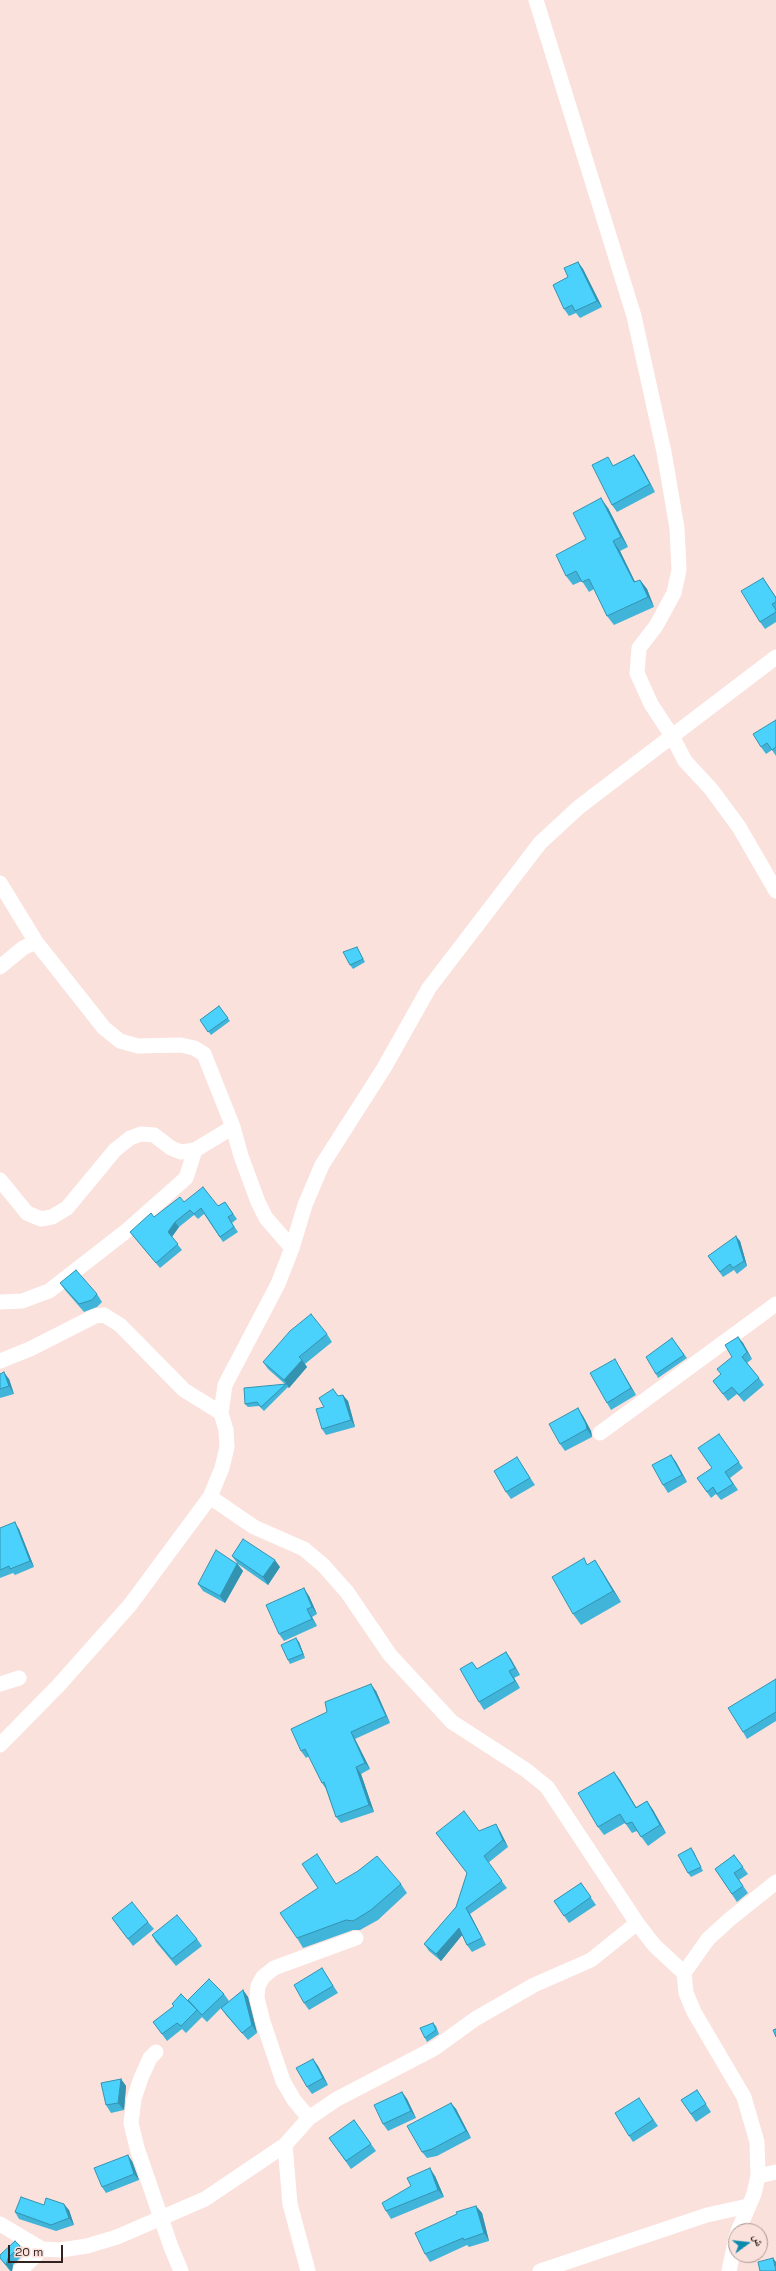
<!DOCTYPE html>
<meta charset="utf-8">
<style>
body{margin:0}
#map{position:relative;width:776px;height:2271px;overflow:hidden;background:#fbe1dc;font-family:"Space Grotesk","Noto Naskh Arabic",sans-serif}
canvas{display:block}
.north{position:absolute;left:728px;top:2223px;width:40px;height:40px;box-sizing:border-box;background:#fbe1dc;border:1px solid #ab9591;border-radius:50%;rotate:75deg;font-size:11px;font-weight:700;line-height:16px;text-align:center;color:#322320}
.north::after{content:'';display:block;margin:auto;width:14px;height:18px;background:#0d8bad;clip-path:polygon(50% 0,100% 100%,50% 72%,0 100%)}
.scale{position:absolute;left:8px;top:2245px;width:55px;height:18px;box-sizing:border-box;border:2px solid #322320;border-top:0;padding-left:5px;font-size:12px;line-height:14px;white-space:nowrap;color:#322320;-webkit-text-stroke:3px #fbe1dc;paint-order:stroke}
</style>
<div id="map">
<canvas width="776" height="2271"></canvas>
<div class="north">ش</div>
<div class="scale">20 m</div>
</div>
<script>
const g = document.querySelector('canvas').getContext('2d');
g.lineJoin = 'round';
const poly = rows => new Path2D(rows.map(r => 'M' + r).join(''));
function trace(path, color, width, dash) { g.strokeStyle = color; g.lineWidth = width; g.lineCap = dash ? 'butt' : 'round'; g.setLineDash(dash || []); g.stroke(path); }
function paint(path, color) { g.fillStyle = color; g.fill(path, 'evenodd'); }
trace(poly([
 [536,0,634,316,664,452,677,528,679,570,674,593,656,626,639,648,637,673,651,704,672,736,685,761,711,789,739,827,776,891],
 [0,883,36,942,104,1028,120,1041,138,1046,181,1045,194,1048,204,1054,233,1127,241,1156,258,1202,266,1218,292,1248],
 [0,967,23,948,36,942],
 [0,1180,27,1213,41,1219,52,1217,67,1208,115,1150,130,1138,141,1134,154,1135,171,1148,181,1152,195,1150,233,1127],
 [0,1302,22,1301,49,1291,125,1232,186,1178,195,1150],
 [0,1361,30,1349,95,1316,104,1315,120,1325,184,1390,221,1413],
 [600,1433,776,1304],
 [210,1497,222,1468,227,1447,226,1430,221,1413,225,1385,278,1284,292,1248,305,1205,322,1165,384,1068,429,988,540,843,579,807,776,657],
 [0,1684,19,1678],
 [0,1745,58,1686,130,1605,210,1497,254,1527,304,1549,323,1565,347,1592,390,1655,452,1722,526,1770,547,1787,637,1923,654,1945,684,1973,686,1993,694,2012,744,2097,757,2142,758,2176,754,2194,738,2231],
 [684,1973,708,1939,730,1919,776,1882],
 [156,2052,150,2058,141,2078,134,2099,131,2123,137,2148,171,2247,181,2271],
 [309,2118,294,2100,283,2081,263,2022,257,1998,258,1986,263,1977,274,1968,356,1938],
 [285,2145,290,2204,308,2271],
 [758,2176,776,2172],
 [0,2224,42,2249,61,2250,87,2246,117,2237,205,2199,285,2145,309,2118,337,2099,435,2048,475,2019,534,1985,591,1960,637,1923],
 [20,2271,42,2249],
 [540,2271,707,2215,748,2206],
 [729,2271,736,2237]
]), '#fff', 15);
paint(poly([
 [578,262,583,269,602,307,580,318,576,313,569,316,564,309,568,277],
 [634,455,639,462,655,492,617,512,612,505,614,465],
 [608,508,628,547,620,551,635,582,640,580,647,589,654,607,614,625,607,616,594,589,589,592,582,581,573,585,566,576,586,539],
 [763,578,776,597,776,622,765,629,760,622],
 [776,720,776,756,772,750,766,754,761,747],
 [357,947,365,962,353,969,350,965],
 [219,1006,230,1021,211,1035,200,1020],
 [184,1202,218,1206,225,1202,237,1219,232,1223,238,1232,223,1242,204,1214,198,1219,194,1215,179,1227,172,1237,182,1250,160,1268,134,1237,130,1232,154,1217],
 [740,1241,747,1266,737,1274,734,1270,723,1277,708,1256],
 [60,1283,97,1294,102,1302,97,1307,84,1312,65,1290],
 [327,1334,332,1342,305,1364,307,1367,289,1388,287,1386,288,1387,264,1411,259,1406,248,1407,245,1404,285,1384,268,1369,263,1362],
 [738,1337,743,1343,752,1359,747,1363,759,1378,764,1385,744,1402,737,1394,728,1401,713,1381,721,1374,732,1357],
 [672,1338,687,1358,658,1378,656,1374],
 [619,1366,636,1395,611,1410,607,1403],
 [0,1374,9,1379,14,1394,0,1398],
 [338,1396,348,1401,355,1427,326,1435,322,1429,324,1407],
 [583,1416,591,1431,592,1437,565,1451,560,1444],
 [719,1434,743,1468,730,1478,738,1490,721,1500,716,1494,711,1498,697,1478,712,1468],
 [671,1455,676,1462,687,1482,668,1493,663,1485],
 [522,1465,535,1485,511,1499,506,1492],
 [0,1528,19,1529,34,1567,15,1575,13,1573,0,1578],
 [232,1556,280,1567,268,1585,238,1564,243,1571,225,1603,203,1591,198,1584,237,1563],
 [588,1564,602,1571,621,1602,581,1625,573,1614],
 [309,1596,317,1614,312,1617,317,1626,284,1641,279,1634],
 [299,1642,305,1658,290,1664,288,1660],
 [506,1652,520,1675,514,1678,520,1688,484,1710,479,1702,472,1662,477,1669],
 [776,1679,776,1721,747,1739,743,1732],
 [376,1691,390,1723,355,1739,370,1769,361,1774,374,1812,341,1823,336,1817,326,1789,322,1783,309,1756,306,1758,301,1751],
 [614,1772,620,1780,636,1807,647,1801,653,1810,666,1833,648,1846,637,1831,632,1833,625,1823,604,1835,598,1827],
 [500,1831,508,1847,488,1863,507,1888,470,1914,486,1945,472,1952,467,1945,462,1935,441,1961,429,1951,424,1944,456,1907,467,1873,436,1833],
 [691,1848,703,1871,691,1877,688,1873],
 [734,1855,748,1874,739,1880,748,1893,737,1902,715,1869],
 [323,1864,336,1884,401,1884,407,1893,378,1920,360,1930,353,1930,303,1948,297,1938,318,1888],
 [581,1883,596,1905,569,1923,554,1901],
 [112,1918,148,1922,154,1929,133,1946],
 [152,1935,197,1939,202,1946,176,1966,156,1942],
 [322,1968,338,1993,309,2010,304,2003],
 [243,1990,248,1997,257,2033,248,2040,226,2015,221,2008,207,2022,200,2015,202,2017,186,2033,182,2029,167,2041,153,2022,189,2002,224,1994,229,2001,224,2006],
 [433,2023,436,2026,439,2034,427,2042,425,2038],
 [313,2059,318,2066,328,2085,312,2094,307,2087],
 [121,2079,126,2086,124,2110,111,2113,106,2105],
 [697,2090,711,2112,696,2122,681,2100],
 [402,2092,407,2099,416,2118,388,2131,383,2124],
 [451,2103,456,2109,471,2138,437,2156,427,2158,422,2152],
 [643,2104,658,2126,633,2142,629,2136],
 [354,2120,376,2151,351,2169,329,2138],
 [132,2161,139,2180,106,2193,102,2187],
 [435,2176,444,2197,391,2219,386,2211,411,2186],
 [44,2205,69,2210,74,2225,56,2231,19,2219,15,2212],
 [476,2206,482,2213,489,2241,469,2247,467,2245,430,2262,425,2254],
 [20,2246,25,2253,13,2265,12,2271,10,2271,0,2258,0,2255]
]), '#40b5d9');
paint(poly([
 [578,262,583,269,602,307,597,301],
 [634,455,639,462,655,492,650,484],
 [601,498,608,508,628,547,621,537],
 [613,541,620,551,640,592,634,582],
 [640,580,647,589,654,607,648,597],
 [175,1222,179,1227,171,1238,168,1232],
 [736,1236,740,1241,747,1266,744,1261],
 [738,1337,743,1343,752,1359,747,1352],
 [615,1359,619,1366,636,1395,631,1388],
 [302,1360,307,1367,289,1388,284,1380],
 [4,1372,9,1379,14,1394,9,1386],
 [343,1395,348,1401,355,1427,351,1420],
 [578,1408,583,1416,591,1431,592,1437,587,1429],
 [671,1455,676,1462,687,1482,682,1475],
 [15,1522,19,1529,34,1567,30,1561],
 [275,1560,280,1567,268,1585,263,1577],
 [595,1560,602,1571,621,1602,613,1591],
 [237,1564,243,1571,225,1603,220,1596],
 [304,1588,309,1596,317,1614,312,1607],
 [307,1609,312,1617,317,1626,312,1619],
 [296,1638,299,1642,305,1658,303,1654],
 [506,1652,511,1659,520,1675,515,1668],
 [509,1671,514,1678,520,1688,515,1681],
 [371,1684,376,1691,390,1723,386,1716],
 [351,1732,355,1739,370,1769,365,1763],
 [356,1767,361,1774,374,1812,369,1805],
 [614,1772,620,1780,642,1817,636,1808],
 [647,1801,653,1810,666,1833,660,1825],
 [496,1824,500,1831,508,1847,503,1840],
 [691,1848,694,1852,703,1871,701,1867],
 [466,1908,470,1914,486,1945,482,1938],
 [459,1928,463,1934,441,1961,436,1954],
 [243,1990,248,1997,257,2033,252,2025],
 [313,2059,318,2066,328,2085,323,2078],
 [121,2079,126,2086,124,2110,118,2103],
 [402,2092,407,2099,416,2118,411,2111],
 [451,2103,456,2109,471,2138,466,2131],
 [128,2155,132,2161,139,2180,134,2174],
 [430,2168,435,2176,444,2197,438,2190],
 [64,2204,69,2210,74,2225,69,2218],
 [476,2206,482,2213,489,2241,484,2233],
 [8,2258,13,2265,12,2271,11,2271,6,2265],
 [773,2258,776,2262,776,2269]
]), '#3493b0');
const building = poly([
 [578,262,597,301,575,311,572,305,564,309,553,285,568,277,564,268,578,262],
 [634,455,650,484,612,505,592,465,608,457,613,466,634,455],
 [601,498,621,537,613,541,634,582,640,580,648,597,607,616,589,579,582,582,576,571,566,576,556,555,586,539,573,513,601,498],
 [763,578,776,598,776,602,772,604,776,610,776,612,760,622,741,591,763,578],
 [776,720,776,747,772,750,767,743,761,747,753,734,776,720],
 [357,947,363,959,350,965,343,952,357,947],
 [219,1006,228,1018,208,1032,200,1020,219,1006],
 [203,1187,218,1206,225,1202,233,1214,228,1217,234,1227,220,1237,201,1208,194,1214,190,1210,175,1222,168,1232,178,1244,156,1263,130,1232,151,1213,154,1217,180,1197,184,1202,203,1187],
 [736,1236,744,1261,733,1268,730,1264,720,1272,708,1256,736,1236],
 [76,1270,97,1294,92,1300,79,1304,60,1283,76,1270],
 [311,1314,327,1334,299,1357,302,1360,284,1380,263,1362,290,1331,311,1314],
 [738,1337,747,1352,742,1357,759,1378,739,1395,732,1387,723,1394,713,1381,721,1374,717,1369,732,1357,725,1345,738,1337],
 [672,1338,684,1355,656,1374,646,1357,672,1338],
 [615,1359,631,1388,607,1403,590,1373,615,1359],
 [4,1372,9,1386,0,1389,0,1374,4,1372],
 [286,1384,261,1407,257,1402,245,1404,244,1388,286,1384],
 [333,1389,338,1396,343,1395,351,1420,322,1429,316,1409,324,1407,319,1398,333,1389],
 [578,1408,586,1424,587,1429,560,1444,549,1424,578,1408],
 [719,1434,739,1462,725,1472,733,1484,717,1494,713,1487,707,1492,697,1478,712,1468,698,1448,719,1434],
 [671,1455,682,1475,663,1485,652,1465,671,1455],
 [517,1457,530,1478,506,1492,494,1471,517,1457],
 [15,1522,30,1561,10,1569,9,1566,0,1570,0,1528,15,1522],
 [243,1539,275,1560,263,1577,232,1556,243,1539],
 [216,1550,237,1564,220,1596,198,1584,216,1550],
 [584,1558,587,1565,595,1560,613,1591,573,1614,552,1577,584,1558],
 [304,1588,312,1607,307,1609,312,1619,279,1634,266,1605,304,1588],
 [296,1638,303,1654,288,1660,281,1645,296,1638],
 [506,1652,515,1668,509,1671,515,1681,479,1702,460,1669,472,1662,477,1669,506,1652],
 [776,1679,776,1712,743,1732,728,1708,776,1679],
 [371,1684,386,1716,351,1732,365,1763,356,1767,369,1805,336,1817,324,1782,322,1783,305,1749,301,1751,291,1729,327,1712,325,1702,371,1684],
 [614,1772,636,1808,647,1801,660,1825,641,1837,632,1822,626,1824,620,1814,598,1827,578,1793,614,1772],
 [464,1811,479,1831,496,1824,503,1840,484,1856,502,1881,466,1908,482,1938,467,1945,459,1928,436,1954,424,1944,456,1907,467,1873,436,1833,464,1811],
 [691,1848,701,1867,688,1873,678,1855,691,1848],
 [317,1854,336,1884,358,1871,377,1856,401,1884,371,1910,353,1921,346,1920,297,1938,280,1913,318,1888,302,1864,317,1854],
 [734,1855,743,1867,734,1873,743,1886,732,1894,715,1869,734,1855],
 [581,1883,591,1897,564,1916,554,1901,581,1883],
 [132,1902,148,1922,128,1939,112,1918,132,1902],
 [177,1915,197,1939,172,1959,152,1935,177,1915],
 [322,1968,333,1986,304,2003,294,1985,322,1968],
 [209,1979,224,1994,202,2015,188,2000,209,1979],
 [243,1990,252,2025,242,2033,221,2008,243,1990],
 [181,1994,197,2010,181,2026,177,2023,162,2034,153,2022,174,2006,172,2004,181,1994],
 [433,2023,436,2030,425,2038,420,2028,433,2023],
 [776,2029,776,2037,773,2030,776,2029],
 [313,2059,323,2078,307,2087,296,2068,313,2059],
 [121,2079,118,2103,106,2105,101,2083,121,2079],
 [697,2090,706,2104,691,2114,681,2100,697,2090],
 [402,2092,411,2111,383,2124,374,2105,402,2092],
 [639,2098,653,2120,629,2136,615,2113,639,2098],
 [451,2103,466,2131,432,2149,422,2152,407,2126,451,2103],
 [354,2120,371,2144,346,2161,329,2138,354,2120],
 [128,2155,134,2174,102,2187,94,2168,128,2155],
 [430,2168,438,2190,386,2211,382,2203,411,2186,407,2178,430,2168],
 [21,2197,44,2205,46,2198,64,2204,69,2218,51,2225,15,2212,21,2197],
 [476,2206,484,2233,464,2240,463,2238,425,2254,415,2233,457,2214,456,2212,476,2206],
 [15,2241,20,2246,8,2258,6,2265,0,2258,0,2255,15,2241],
 [773,2258,776,2271,760,2271,758,2262,773,2258]
]);
paint(building, '#4bd2fc');
trace(building, '#3493b0', 1);
</script>
